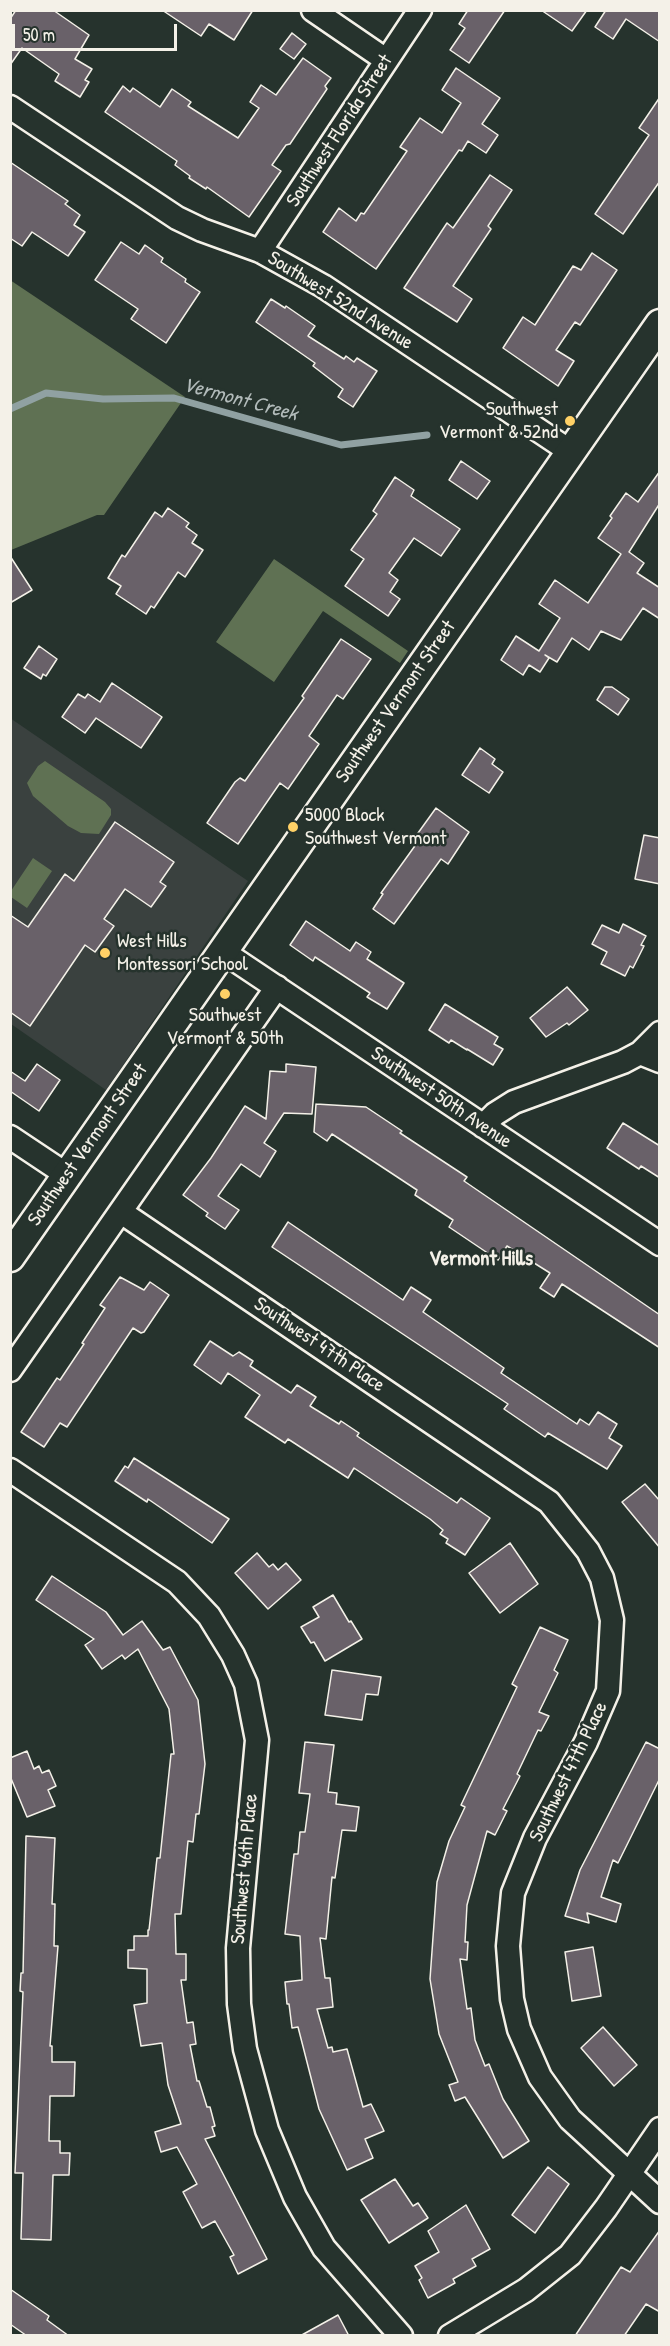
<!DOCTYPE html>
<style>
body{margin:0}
#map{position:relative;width:670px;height:2346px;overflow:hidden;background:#26332d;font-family:"Patrick Hand",sans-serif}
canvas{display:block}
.frame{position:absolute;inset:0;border:12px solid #f4f1e8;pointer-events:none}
.scale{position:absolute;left:12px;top:24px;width:165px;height:27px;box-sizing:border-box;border:3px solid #f4f1e8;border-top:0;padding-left:8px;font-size:18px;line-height:21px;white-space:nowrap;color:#f4f1e8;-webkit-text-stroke:4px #26332d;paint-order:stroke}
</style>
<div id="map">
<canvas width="670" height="2346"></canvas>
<div class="frame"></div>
<div class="scale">50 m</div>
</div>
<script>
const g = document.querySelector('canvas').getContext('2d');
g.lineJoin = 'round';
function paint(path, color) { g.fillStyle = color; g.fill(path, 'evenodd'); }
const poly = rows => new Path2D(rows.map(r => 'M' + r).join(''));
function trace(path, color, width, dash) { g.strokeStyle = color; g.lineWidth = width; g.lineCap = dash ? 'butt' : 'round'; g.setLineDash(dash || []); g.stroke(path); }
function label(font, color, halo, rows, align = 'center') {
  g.font = font + ' "Patrick Hand",sans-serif'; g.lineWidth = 5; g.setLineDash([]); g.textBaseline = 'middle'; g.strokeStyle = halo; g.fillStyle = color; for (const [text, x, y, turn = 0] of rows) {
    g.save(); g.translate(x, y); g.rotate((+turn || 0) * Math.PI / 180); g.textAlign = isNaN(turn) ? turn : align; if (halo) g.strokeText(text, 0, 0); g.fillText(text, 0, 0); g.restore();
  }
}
paint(poly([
 [10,718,248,881,106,1090,11,1024]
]), '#3a413f');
paint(poly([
 [10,280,185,397,104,515,97,515,11,550],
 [274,559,408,651,400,663,323,611,274,682,216,642],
 [45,761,105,802,111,809,111,815,99,834,81,833,68,826,33,796,27,783,38,766],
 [33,858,52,871,27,908,11,897,11,891]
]), '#5f7153');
trace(poly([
 [10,409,46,393,103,399,174,398,341,445,427,435]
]), '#90a1a2', 7);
const building = poly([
 [16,10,53,10,89,35,75,59,92,69,85,80,89,82,80,97,55,81,59,74,22,48,10,65,10,19,16,10],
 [162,10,253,10,234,40,209,24,201,36,162,10],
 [468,10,505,10,469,63,450,50,465,28,459,24,468,10],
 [541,10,587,10,572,31,541,10],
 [606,10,660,10,660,42,626,19,613,39,595,27,606,10],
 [292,33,306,44,294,59,280,49,292,33],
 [303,58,331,78,325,86,327,89,290,144,286,145,272,165,281,171,249,217,207,187,206,189,189,178,190,176,175,165,177,161,105,112,123,86,130,92,133,88,160,107,172,89,191,102,188,106,238,138,259,108,250,102,261,85,276,95,303,58],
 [456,68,500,98,482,124,498,135,486,153,468,141,462,151,459,150,376,269,323,232,339,208,356,221,361,213,364,214,407,151,400,147,420,118,442,133,461,103,442,90,456,68],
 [660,97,660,181,623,234,595,214,649,135,639,128,660,97],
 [10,162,68,201,65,204,80,215,74,225,85,232,68,256,32,232,22,246,10,238,10,162],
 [490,175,512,190,488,226,491,229,453,286,472,299,457,322,404,288,447,223,453,228,490,175],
 [121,242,139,254,145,245,163,258,161,262,186,279,185,282,200,292,166,343,131,319,138,309,95,280,121,242],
 [592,253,617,270,580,325,575,322,556,350,574,361,558,386,503,348,523,317,535,325,573,266,581,270,592,253],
 [271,299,285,308,286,306,315,326,308,336,344,359,346,356,354,362,357,358,377,371,353,407,338,397,343,389,313,366,315,363,256,322,271,299],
 [461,461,490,481,477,499,449,480,461,461],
 [660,471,660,503,629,552,644,563,637,573,660,588,660,619,643,608,621,640,601,631,589,650,572,638,557,662,545,655,549,658,540,672,529,665,523,675,501,660,516,636,539,651,560,618,539,604,555,580,588,603,621,554,598,538,612,518,610,516,626,493,638,502,660,471],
 [395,477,414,490,411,496,460,529,441,556,414,538,389,573,398,580,390,592,400,599,388,616,345,586,364,559,351,550,377,514,373,511,395,477],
 [168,508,189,523,186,527,197,535,192,543,203,550,185,577,178,572,154,608,151,606,146,614,116,594,121,586,108,578,122,555,125,557,155,512,162,517,168,508],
 [10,556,32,590,10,603,10,556],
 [341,639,371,659,343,699,337,695,309,736,319,744,288,789,280,783,238,844,207,823,235,782,240,778,245,781,304,698,302,696,341,639],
 [39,646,57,659,46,676,43,674,41,679,24,668,39,646],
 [112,683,162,717,141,748,96,718,85,733,62,717,78,694,85,698,88,694,100,702,112,683],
 [605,687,612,687,629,699,618,715,597,700,605,687],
 [480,748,495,759,492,764,503,772,489,793,462,775,480,748],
 [436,808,469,832,448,864,441,859,394,924,373,909,383,894,381,893,417,843,413,840,436,808],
 [115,822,174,862,160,882,166,886,151,907,125,889,104,919,114,926,95,952,85,945,30,1026,10,1012,10,915,28,927,65,874,74,881,115,822],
 [644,835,660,838,660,884,635,879,644,835],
 [306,921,350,951,356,942,371,952,367,959,404,983,387,1009,367,997,370,993,315,957,313,961,290,945,306,921],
 [623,924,646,936,641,945,644,946,633,968,630,966,625,976,601,964,607,952,592,944,602,925,619,933,623,924],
 [567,987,588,1010,569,1025,567,1023,546,1037,530,1018,567,987],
 [445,1004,498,1037,494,1044,503,1049,493,1065,467,1049,467,1050,451,1040,449,1043,429,1030,445,1004],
 [37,1064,60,1080,39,1111,10,1091,10,1071,25,1081,37,1064],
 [286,1064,316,1067,312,1114,284,1113,264,1143,276,1151,260,1177,241,1164,218,1196,239,1210,225,1229,206,1216,208,1213,183,1195,211,1158,245,1106,266,1119,270,1071,286,1072,286,1064],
 [316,1104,366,1107,402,1131,400,1133,467,1177,464,1181,660,1315,660,1348,562,1284,554,1297,540,1288,550,1273,507,1246,498,1260,449,1227,453,1220,415,1195,417,1190,332,1134,327,1141,314,1132,316,1104],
 [623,1123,660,1146,660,1178,641,1166,639,1169,607,1148,623,1123],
 [288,1222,403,1300,411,1287,431,1300,423,1312,504,1368,501,1373,577,1424,580,1419,589,1425,598,1412,617,1424,609,1438,622,1446,607,1469,548,1433,545,1437,504,1409,508,1404,272,1247,288,1222],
 [120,1277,144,1290,150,1282,169,1295,144,1332,141,1333,133,1328,67,1427,60,1423,44,1447,21,1432,57,1378,60,1380,84,1344,82,1343,105,1308,100,1305,120,1277],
 [210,1341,233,1356,239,1352,253,1361,250,1366,291,1393,297,1385,316,1397,310,1406,339,1424,341,1421,359,1433,357,1436,457,1503,461,1498,490,1518,465,1555,446,1543,448,1539,440,1534,443,1530,430,1519,354,1468,348,1478,288,1439,285,1443,245,1417,260,1395,228,1373,221,1384,194,1365,210,1341],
 [134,1458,229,1519,212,1543,148,1499,147,1502,115,1481,125,1466,128,1468,134,1458],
 [645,1484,660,1501,660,1548,622,1502,645,1484],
 [510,1543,538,1584,500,1613,469,1573,510,1543],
 [257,1553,269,1567,273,1564,278,1570,286,1563,301,1580,268,1609,235,1573,257,1553],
 [52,1576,106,1612,123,1635,142,1621,163,1650,170,1647,198,1700,205,1764,199,1814,196,1814,193,1842,188,1841,181,1914,175,1914,176,1954,186,1954,186,1980,181,1980,187,2023,193,2022,196,2044,190,2045,197,2081,199,2081,207,2107,210,2107,215,2126,212,2127,215,2136,205,2139,267,2259,238,2274,230,2257,234,2255,215,2221,202,2228,183,2192,197,2184,177,2147,161,2152,155,2132,181,2124,168,2085,162,2043,141,2046,134,2005,147,2003,147,1969,128,1968,128,1950,134,1950,134,1936,148,1936,148,1930,149,1930,157,1858,160,1858,171,1754,174,1754,169,1709,138,1649,125,1659,122,1655,102,1669,85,1645,94,1639,36,1600,52,1576],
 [333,1595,349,1622,351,1621,362,1639,325,1661,314,1642,311,1643,301,1627,319,1617,313,1607,333,1595],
 [540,1627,568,1640,554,1670,558,1673,539,1712,549,1716,541,1731,538,1730,517,1774,520,1776,503,1809,507,1811,495,1835,487,1831,467,1905,465,1942,468,1942,467,1960,460,1959,467,2009,471,2008,475,2040,485,2066,489,2064,503,2099,529,2141,503,2158,465,2097,455,2101,449,2085,458,2082,439,2034,430,1979,437,1882,449,1841,465,1807,461,1805,517,1687,512,1684,540,1627],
 [332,1670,381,1677,378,1695,366,1694,362,1720,325,1715,332,1670],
 [305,1742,334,1745,328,1792,337,1793,336,1804,359,1807,356,1831,342,1830,335,1878,332,1877,326,1939,320,1938,325,1978,330,1978,333,2007,317,2009,328,2048,332,2047,333,2052,347,2049,363,2107,371,2104,384,2131,365,2139,373,2158,347,2170,319,2109,298,2027,292,2028,289,2004,287,2004,285,1982,302,1980,300,1936,285,1934,294,1854,298,1854,300,1832,305,1832,310,1794,299,1793,305,1742],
 [646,1742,660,1749,660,1778,618,1863,613,1860,601,1897,621,1904,616,1922,587,1913,589,1923,565,1916,580,1870,646,1742],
 [27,1751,34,1769,39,1766,42,1773,49,1770,56,1786,48,1790,55,1806,27,1817,10,1776,10,1758,27,1751],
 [26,1836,55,1838,52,1904,55,1904,54,1946,58,1946,50,2046,52,2046,52,2062,75,2062,74,2096,50,2096,49,2141,60,2141,60,2153,70,2153,69,2175,53,2175,51,2240,21,2239,23,2173,15,2173,23,1992,20,1991,21,1973,23,1973,26,1836],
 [593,1947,601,1996,572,2001,565,1952,593,1947],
 [603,2027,637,2065,614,2086,581,2048,603,2027],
 [548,2167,569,2184,535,2233,512,2215,548,2167],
 [395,2179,413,2206,418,2203,428,2218,389,2243,361,2200,395,2179],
 [466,2205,490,2249,472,2259,476,2266,453,2279,455,2283,428,2298,419,2280,422,2278,415,2266,439,2252,428,2231,466,2205],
 [660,2230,660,2312,646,2304,624,2336,575,2336,621,2267,630,2272,660,2230],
 [10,2289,49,2316,47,2320,69,2336,27,2336,10,2324,10,2289],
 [338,2315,349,2336,300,2336,338,2315]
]);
paint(building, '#696169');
trace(building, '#f4f1e8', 1.5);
const minor = poly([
 [313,10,386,60],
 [10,107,177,218,202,230,260,251,323,286,571,452],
 [260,251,420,10],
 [222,951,660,1244],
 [640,1053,660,1061],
 [483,1126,495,1114,514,1102,623,1062,640,1053,660,1033],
 [10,1137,67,1175],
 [121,1212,549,1502,588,1551,602,1578,612,1620,608,1691,586,1742,535,1838,513,1893,508,1946,512,1999,519,2029,540,2077,570,2119,660,2202],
 [10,1370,277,987],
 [10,1470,177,1582,209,1616,233,1655,246,1684,257,1740,238,1948,239,2004,245,2049,267,2130,295,2197,324,2248,401,2336],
 [450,2336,526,2290,570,2255,606,2208,660,2129]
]);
const major = poly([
 [10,1257,660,324]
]);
trace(minor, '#f4f1e8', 27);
trace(major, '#f4f1e8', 33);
trace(minor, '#26332d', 22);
trace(major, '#26332d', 28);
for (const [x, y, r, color] of [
 [570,421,6,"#ffd166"],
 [293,827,6,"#ffd166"],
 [105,953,6,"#ffd166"],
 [225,994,6,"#ffd166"]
]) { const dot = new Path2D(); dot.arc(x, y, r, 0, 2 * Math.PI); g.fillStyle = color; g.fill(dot); trace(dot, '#26332d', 2); }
label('20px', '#f4f1e8', '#26332d', [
 ["Southwest Florida Street",340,131,-57],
 ["Southwest 52nd Avenue",340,301,32],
 ["Southwest Vermont Street",396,702,-55],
 ["Southwest 50th Avenue",441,1098,34],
 ["Southwest Vermont Street",88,1145,-55],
 ["Southwest 47th Place",319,1345,34],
 ["Southwest 47th Place",569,1772,-64],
 ["Southwest 46th Place",245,1869,-85]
]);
label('20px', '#f4f1e8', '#26332d', [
 ["Southwest",558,410,"right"],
 ["Vermont & 52nd",558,433,"right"],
 ["5000 Block",305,816],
 ["Southwest Vermont",305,839],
 ["West Hills",117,942],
 ["Montessori School",117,965],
 ["Southwest",225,1016,"center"],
 ["Vermont & 50th",225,1039,"center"]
], 'left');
label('italic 21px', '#b2bbba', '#26332d', [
 ["Vermont Creek",240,400,15]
]);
label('bold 21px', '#f4f1e8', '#26332d', [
 ["Vermont Hills",481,1259]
]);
</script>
